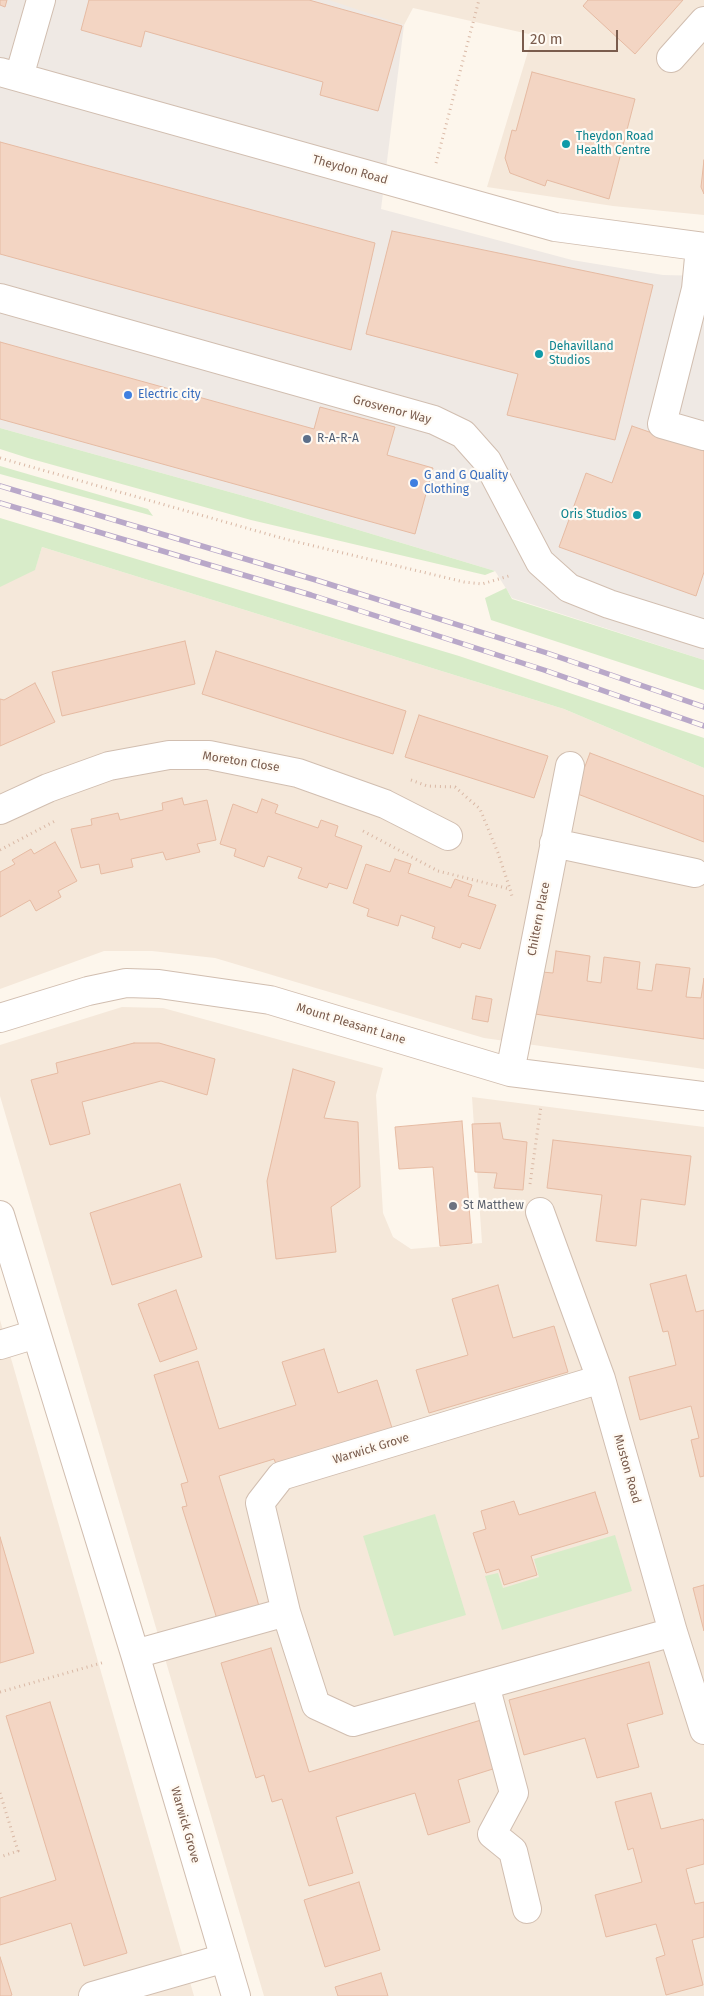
<!DOCTYPE html>
<style>
body{margin:0}
#map{position:relative;width:704px;height:1996px;overflow:hidden;background:#fdf6ec;font-family:"Fira Sans",sans-serif}
canvas{display:block}
.scale{position:absolute;left:522px;top:30px;width:96px;height:22px;box-sizing:border-box;border:2px solid #7a5c4d;border-top:0;padding-left:6px;font-size:15px;line-height:18px;white-space:nowrap;color:#7a5c4d;-webkit-text-stroke:4px #fffaf3;paint-order:stroke}
</style>
<div id="map">
<canvas width="704" height="1996"></canvas>
<div class="scale">20 m</div>
</div>
<script>
const g = document.querySelector('canvas').getContext('2d');
g.lineJoin = 'round';
function paint(path, color) { g.fillStyle = color; g.fill(path, 'evenodd'); }
const poly = rows => new Path2D(rows.map(r => 'M' + r).join(''));
function trace(path, color, width, dash) { g.strokeStyle = color; g.lineWidth = width; g.lineCap = dash ? 'butt' : 'round'; g.setLineDash(dash || []); g.stroke(path); }
function label(font, color, halo, rows, align = 'center') {
  g.font = font + ' "Fira Sans",sans-serif'; g.lineWidth = 4.5; g.setLineDash([]); g.textBaseline = 'middle'; g.strokeStyle = halo; g.fillStyle = color; for (const [text, x, y, turn = 0] of rows) {
    g.save(); g.translate(x, y); g.rotate((+turn || 0) * Math.PI / 180); g.textAlign = isNaN(turn) ? turn : align; if (halo) g.strokeText(text, 0, 0); g.fillText(text, 0, 0); g.restore();
  }
}
paint(poly([
 [316,0,704,0,704,215,613,206,487,187,533,35,413,8,404,25],
 [42,547,564,709,704,768,704,1069,484,1038,215,958,152,951,104,951,0,989,0,558,35,569],
 [122,1007,163,1008,383,1068,376,1095,383,1213,393,1237,411,1249,482,1243,472,1097,704,1127,704,1996,264,1996,0,1096,0,1045],
 [0,1320,194,1996,0,1996]
]), '#f5e8da');
paint(poly([
 [0,0,329,0,404,25,381,209,572,260,663,275,704,276,704,660,512,598,495,571,262,501,0,428]
]), '#efe9e4');
paint(poly([
 [0,428,262,501,495,571,485,575,251,520,28,458,0,449],
 [0,466,148,509,153,516,0,474],
 [0,518,459,656,704,738,704,768,564,709,42,547,35,570,0,587],
 [506,588,512,599,704,660,704,690,491,620,485,598],
 [435,1514,466,1615,394,1636,363,1536],
 [615,1535,632,1591,502,1630,485,1576,498,1573,503,1588,539,1577,534,1559]
]), '#d8ecc9');
const building = poly([
 [0,0,7,0,5,7,0,5,0,0],
 [89,0,309,0,402,26,378,111,320,95,323,82,145,31,141,47,81,30,89,0],
 [588,0,683,0,635,54,583,6,588,0],
 [532,72,635,99,609,199,547,180,545,186,510,173,505,158,512,130,516,131,532,72],
 [0,142,375,243,351,350,0,254,0,142],
 [704,160,704,194,701,187,704,160],
 [392,231,653,285,615,440,507,415,518,374,366,334,392,231],
 [0,342,314,429,320,407,395,427,387,455,433,468,415,534,0,419,0,342],
 [632,426,704,451,704,572,696,596,559,547,586,473,612,483,632,426],
 [185,641,195,684,62,716,52,672,185,641],
 [216,651,406,711,393,754,202,694,216,651],
 [35,683,55,722,0,746,0,699,4,700,35,683],
 [419,715,548,756,534,798,405,757,419,715],
 [590,753,704,796,704,842,575,793,590,753],
 [182,798,184,805,207,800,216,840,197,844,200,852,166,860,163,852,131,859,133,867,101,874,99,864,81,868,71,829,92,825,91,819,118,813,120,820,163,810,162,803,182,798],
 [262,799,278,805,275,813,318,828,321,820,338,826,335,836,362,846,347,889,329,883,327,888,298,878,302,868,268,856,264,867,234,856,236,849,220,844,233,804,257,813,262,799],
 [55,842,77,881,58,891,61,897,36,911,30,900,0,917,0,872,15,864,12,860,31,849,34,854,55,842],
 [395,859,411,864,408,873,451,888,455,879,472,885,468,896,496,905,480,949,462,943,460,948,432,938,435,927,401,915,398,926,367,916,369,909,353,903,366,864,390,872,395,859],
 [556,951,590,956,587,981,601,983,604,957,640,962,637,989,652,991,656,964,690,968,686,997,701,998,704,978,704,1039,535,1014,542,972,553,973,556,951],
 [476,996,492,999,488,1022,472,1019,476,996],
 [134,1043,159,1043,215,1059,207,1095,161,1081,82,1102,90,1134,50,1145,31,1080,58,1073,56,1063,134,1043],
 [293,1069,335,1082,324,1118,358,1122,360,1187,331,1207,336,1252,276,1259,267,1181,293,1069],
 [462,1121,472,1243,440,1246,433,1167,399,1169,395,1127,462,1121],
 [500,1123,503,1139,527,1142,523,1190,494,1188,497,1173,475,1172,472,1124,500,1123],
 [553,1140,691,1156,685,1205,641,1199,636,1246,596,1241,602,1195,547,1188,553,1140],
 [180,1184,202,1257,112,1285,90,1213,180,1184],
 [686,1275,696,1312,704,1310,704,1476,700,1477,691,1440,699,1438,691,1406,640,1420,629,1377,676,1365,668,1331,663,1332,650,1284,686,1275],
 [498,1285,513,1338,554,1326,568,1372,429,1413,416,1370,468,1355,452,1299,498,1285],
 [176,1290,197,1349,160,1362,138,1304,176,1290],
 [324,1349,338,1393,377,1380,392,1428,276,1464,274,1459,219,1476,259,1606,217,1619,182,1507,187,1506,181,1484,188,1482,154,1375,198,1361,219,1429,296,1405,282,1362,324,1349],
 [595,1492,608,1533,531,1556,537,1575,504,1585,499,1569,486,1573,473,1533,486,1529,481,1511,514,1501,519,1515,595,1492],
 [0,1537,34,1653,0,1663,0,1537],
 [704,1585,704,1631,693,1588,704,1585],
 [271,1648,309,1772,481,1720,496,1768,458,1780,470,1822,428,1835,415,1793,336,1817,353,1873,309,1886,282,1799,272,1802,264,1775,256,1778,221,1663,271,1648],
 [649,1662,663,1714,627,1724,639,1767,597,1778,585,1738,524,1755,509,1700,649,1662],
 [50,1702,127,1953,84,1966,71,1923,0,1945,0,1898,56,1880,6,1716,50,1702],
 [651,1793,661,1829,703,1819,704,1822,704,1864,686,1869,695,1904,704,1902,704,1937,692,1940,703,1985,666,1995,656,1958,665,1955,656,1924,606,1937,595,1895,642,1882,633,1848,628,1850,615,1802,651,1793],
 [359,1882,380,1950,325,1967,304,1900,359,1882],
 [0,1957,12,1995,10,1996,0,1996,0,1957],
 [381,1973,388,1996,338,1996,335,1987,381,1973]
]);
paint(building, '#f3d5c3');
trace(building, '#e6bba3', 1);
const minor = poly([
 [671,58,704,21],
 [0,72,555,227,704,247],
 [19,77,41,0],
 [700,247,696,289,662,424,704,436],
 [0,298,434,420,463,434,487,461,540,562,569,588,609,604,704,634],
 [0,810,48,788,109,766,169,755,209,755,298,773,385,804,448,836],
 [554,843,695,873],
 [0,1018,88,991,126,983,159,984,270,1000,510,1072,704,1096],
 [510,1072,570,766],
 [540,1212,601,1379,673,1632,704,1730],
 [0,1215,135,1654,236,1996],
 [0,1345,36,1334],
 [601,1379,281,1476,260,1503,286,1612,316,1705,353,1722,673,1632],
 [135,1654,286,1612],
 [485,1685,514,1793,492,1834,513,1851,527,1909],
 [93,1996,225,1958]
]);
trace(minor, '#d1beb0', 30);
trace(poly([
 [436,163,479,0],
 [0,458,285,539,464,582,482,584,512,575],
 [411,780,427,786,455,787,480,809,498,853,510,889],
 [363,831,438,871,510,889,512,896],
 [0,850,55,821],
 [530,1184,541,1106],
 [0,1692,105,1662],
 [0,1793,18,1851,0,1857]
]), '#d9b8a5', 3, [1, 4]);
trace(minor, '#fff', 28);
const rail = poly([
 [0,486,316,580,547,653,704,707],
 [0,503,311,595,544,670,704,726]
]);
trace(rail, '#b9a8c9', 5.5);
trace(rail, '#fffaf3', 4, [11]);
for (const [x, y, r, color] of [
 [566,144,5,"#0f9aa8"],
 [539,354,5,"#0f9aa8"],
 [128,395,5,"#3f7fe0"],
 [307,439,5,"#5c6f8a"],
 [414,483,5,"#3f7fe0"],
 [637,515,5,"#0f9aa8"],
 [453,1206,5,"#6b7280"]
]) { const dot = new Path2D(); dot.arc(x, y, r, 0, 2 * Math.PI); g.fillStyle = color; g.fill(dot); trace(dot, '#fffaf3', 2); }
label('12px', '#0d838f', '#fffaf3', [
 ["Theydon Road",576,137],
 ["Health Centre",576,151],
 ["Dehavilland",549,347],
 ["Studios",549,361],
 ["Oris Studios",627,515,"right"]
], 'left');
label('12px', '#7a5c4d', '#fffaf3', [
 ["Theydon Road",350,170,16],
 ["Grosvenor Way",392,410,15],
 ["Moreton Close",241,762,9],
 ["Chiltern Place",539,919,-79],
 ["Mount Pleasant Lane",351,1024,17],
 ["Warwick Grove",371,1449,-17],
 ["Muston Road",627,1469,74],
 ["Warwick Grove",185,1825,74]
]);
label('12px', '#366cbe', '#fffaf3', [
 ["Electric city",138,395],
 ["G and G Quality",424,476],
 ["Clothing",424,490]
], 'left');
label('12px', '#4e5e75', '#fffaf3', [
 ["R-A-R-A",317,439]
], 'left');
label('12px', '#5b616d', '#fffaf3', [
 ["St Matthew",463,1206]
], 'left');
</script>
